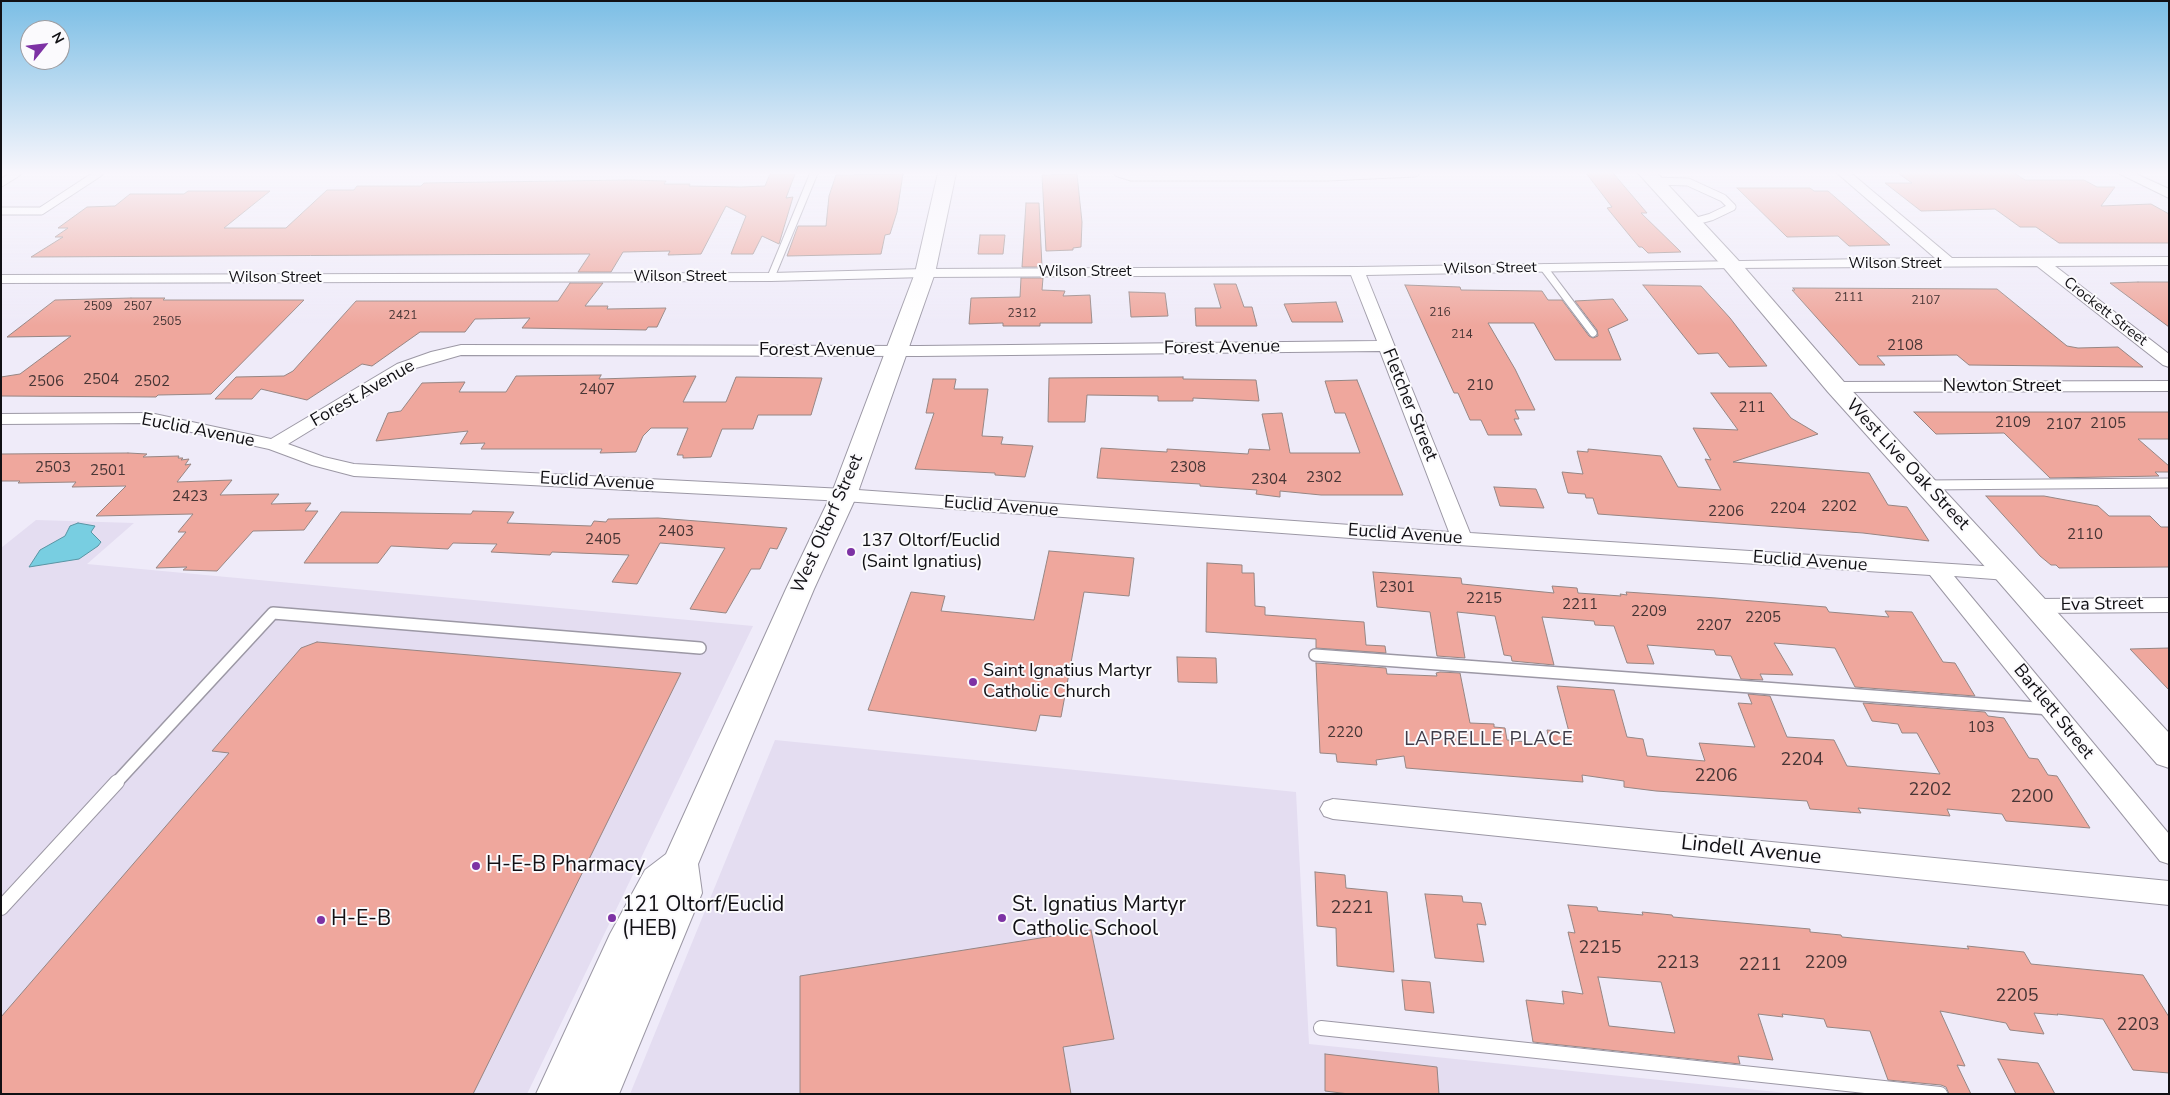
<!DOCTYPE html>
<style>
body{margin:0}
#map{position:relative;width:2170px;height:1095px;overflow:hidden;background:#efebf9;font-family:"Nunito Sans",sans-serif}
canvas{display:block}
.frame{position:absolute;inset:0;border:2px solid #111014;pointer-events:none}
.north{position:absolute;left:20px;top:20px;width:50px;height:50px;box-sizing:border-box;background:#fbfafd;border:1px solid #9d9ca0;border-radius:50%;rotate:61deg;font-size:14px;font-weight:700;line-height:20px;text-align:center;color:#111014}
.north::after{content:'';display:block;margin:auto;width:18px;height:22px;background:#7d32a4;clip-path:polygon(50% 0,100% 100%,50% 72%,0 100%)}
</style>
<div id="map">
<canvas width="2170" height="1095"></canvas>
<div class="frame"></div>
<div class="north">N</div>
</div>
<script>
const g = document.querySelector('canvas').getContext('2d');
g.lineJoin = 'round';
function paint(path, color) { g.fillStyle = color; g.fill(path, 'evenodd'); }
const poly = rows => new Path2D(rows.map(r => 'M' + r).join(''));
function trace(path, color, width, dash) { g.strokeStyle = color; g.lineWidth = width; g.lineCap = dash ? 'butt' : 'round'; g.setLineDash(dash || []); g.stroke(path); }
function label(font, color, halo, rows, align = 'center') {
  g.font = font + ' "Nunito Sans",sans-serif'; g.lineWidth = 4; g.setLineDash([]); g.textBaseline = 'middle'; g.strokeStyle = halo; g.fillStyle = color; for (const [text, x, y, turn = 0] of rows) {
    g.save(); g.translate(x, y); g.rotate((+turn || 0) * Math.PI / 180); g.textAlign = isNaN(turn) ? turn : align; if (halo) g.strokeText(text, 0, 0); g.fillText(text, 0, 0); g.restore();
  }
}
paint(poly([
 [36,520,134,523,87,564,753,626,527,1094,1,1094,1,548],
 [775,740,1296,792,1309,1044,1796,1094,630,1094]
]), '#e4ddf1');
const water = poly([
 [78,523,95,526,91,532,101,542,98,546,79,559,29,567,40,550,65,536,70,526,78,523]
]);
paint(water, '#78cee1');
trace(water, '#5995a4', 1);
const building = poly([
 [1586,173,1613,173,1647,213,1641,213,1681,252,1648,253,1642,247,1639,247,1607,208,1612,207,1586,173],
 [1898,173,2014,173,2025,180,2084,180,2097,187,2115,187,2101,206,2151,204,2169,214,2169,243,2059,243,2036,227,2020,227,1995,209,1921,211,1885,183,1912,183,1898,173],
 [770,174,795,174,786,198,793,197,779,244,762,236,753,254,731,254,746,216,726,206,701,254,668,255,670,251,623,252,611,272,578,272,590,254,31,257,63,237,55,237,68,228,58,228,87,207,115,206,130,194,184,194,188,191,270,191,224,228,286,228,327,190,354,190,357,186,421,186,424,183,629,180,666,181,664,184,690,184,689,186,741,187,765,186,770,174],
 [903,174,897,212,890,234,885,235,881,254,787,256,798,226,826,226,829,196,836,175,903,174],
 [1077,174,1082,222,1081,247,1073,248,1073,250,1046,251,1042,175,1077,174],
 [1737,188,1810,188,1814,191,1828,191,1890,245,1849,246,1838,236,1787,237,1737,188],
 [1026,203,1039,203,1042,267,1022,267,1026,203],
 [980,235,1005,235,1003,254,978,254,980,235],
 [1021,278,1043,278,1042,290,1065,291,1063,296,1090,295,1092,323,1040,323,1040,326,1003,326,1003,323,969,324,971,298,1020,297,1021,278],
 [2138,282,2169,282,2169,327,2110,283,2138,282],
 [570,283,603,283,585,306,608,306,607,309,666,308,657,327,648,327,646,330,522,328,530,318,475,319,465,332,420,332,372,366,362,364,307,400,261,389,252,399,215,399,236,377,284,376,293,371,356,301,558,301,570,283],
 [1214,284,1236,284,1244,307,1252,307,1257,326,1196,326,1195,308,1221,308,1214,284],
 [1405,285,1460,287,1461,290,1542,291,1548,300,1562,300,1589,336,1593,338,1598,336,1597,330,1575,301,1613,299,1628,320,1608,329,1621,360,1555,360,1534,323,1488,323,1515,369,1535,410,1515,410,1519,419,1514,419,1522,435,1488,435,1481,420,1470,420,1458,393,1454,393,1405,285],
 [1643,285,1701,286,1730,318,1767,366,1729,367,1718,353,1698,354,1643,285],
 [1793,288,1997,289,2067,346,2078,348,2118,347,2143,367,1969,365,1957,355,1877,356,1885,365,1859,365,1792,290,1795,290,1793,288],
 [1129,292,1165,293,1168,316,1131,317,1129,292],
 [131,298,165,298,163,300,304,300,211,394,158,395,156,397,1,396,1,377,20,374,71,336,7,337,55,300,131,298],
 [1336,302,1343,322,1292,322,1284,304,1336,302],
 [601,375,599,379,696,376,683,402,726,402,736,377,822,378,811,415,758,415,753,429,722,429,711,457,683,458,683,455,677,455,688,428,651,428,643,436,636,452,600,453,602,449,481,449,485,443,460,444,468,431,376,441,388,413,401,411,422,383,465,382,459,392,506,392,516,376,601,375],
 [1183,377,1183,379,1256,380,1259,401,1193,398,1193,401,1158,401,1158,396,1087,395,1085,422,1048,422,1049,378,1183,377],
 [933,379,956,379,954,389,988,389,982,436,1003,437,1001,444,1033,446,1025,477,995,475,995,473,915,469,934,413,926,413,933,379],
 [1357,380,1403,495,1321,495,1280,491,1280,497,1256,494,1257,490,1200,486,1200,484,1097,478,1101,448,1167,452,1167,449,1248,454,1249,449,1270,450,1262,414,1282,413,1290,453,1360,453,1345,413,1335,413,1325,381,1357,380],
 [1711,393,1771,393,1791,418,1818,434,1733,462,1869,473,1888,505,1907,507,1929,541,1863,533,1598,514,1593,498,1586,498,1585,494,1568,493,1562,472,1583,474,1577,451,1588,452,1588,449,1661,456,1678,487,1721,490,1705,459,1711,460,1693,428,1738,430,1711,393],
 [1914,412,2169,412,2169,439,2138,439,2169,466,2169,472,2155,472,2159,476,2050,478,2004,433,1936,434,1914,412],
 [128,453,147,454,143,457,179,456,178,458,183,458,181,460,189,459,185,465,191,464,177,482,232,480,220,495,279,494,271,504,311,503,305,511,318,511,304,530,253,531,217,571,183,570,187,567,156,568,186,532,178,532,193,514,96,516,126,486,72,487,76,482,18,483,20,481,1,481,1,454,128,453],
 [1494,487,1536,489,1544,508,1500,506,1494,487],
 [1986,496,2044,496,2098,506,2109,516,2150,516,2161,527,2169,527,2169,567,2059,568,2056,565,2051,565,2040,556,1986,496],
 [473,511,514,512,507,523,591,526,594,521,606,522,608,519,658,518,787,528,777,549,770,548,760,569,751,569,726,613,690,609,725,548,660,543,637,584,612,582,629,555,552,552,550,555,491,552,497,544,453,543,448,549,391,546,378,563,304,563,341,512,471,514,473,511],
 [1049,551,1134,558,1129,596,1084,592,1061,717,1040,715,1036,731,868,710,911,592,945,596,941,611,1034,620,1049,551],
 [1207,563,1242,565,1242,573,1254,573,1255,606,1265,607,1265,615,1364,622,1366,645,1385,646,1386,653,1316,648,1316,639,1206,632,1207,563],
 [1373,572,1461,578,1462,584,1554,593,1552,586,1577,588,1578,593,1621,596,1620,594,1627,595,1626,592,1716,598,1826,607,1829,612,1889,617,1885,611,1912,612,1943,662,1955,663,1975,696,1855,687,1835,648,1774,643,1793,675,1760,674,1763,680,1741,679,1731,656,1716,655,1714,650,1647,645,1654,664,1627,663,1614,626,1595,625,1594,621,1542,617,1554,665,1512,661,1511,656,1504,655,1495,616,1457,612,1465,658,1437,656,1430,612,1377,607,1373,572],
 [317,642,681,673,473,1094,1,1094,1,1017,229,753,212,751,301,648,317,642],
 [2169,648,2169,690,2130,649,2169,648],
 [1177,657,1216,658,1217,683,1178,682,1177,657],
 [1316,663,1386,668,1387,674,1437,676,1436,673,1440,672,1460,673,1470,723,1494,724,1494,727,1505,728,1507,740,1550,744,1547,730,1569,732,1557,686,1614,690,1627,737,1643,739,1647,756,1705,761,1699,743,1755,747,1738,703,1752,704,1748,694,1770,696,1787,737,1834,740,1847,766,1940,774,1917,733,1902,733,1898,724,1872,721,1863,703,1985,712,1988,716,2004,718,2029,758,2038,759,2048,775,2057,776,2090,828,2006,821,2002,814,1947,809,1950,816,1858,808,1861,813,1810,809,1807,801,1656,791,1624,787,1624,781,1582,775,1583,782,1406,768,1404,756,1376,760,1377,765,1337,762,1336,754,1320,753,1316,663],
 [1315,872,1345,875,1346,888,1387,892,1394,972,1337,966,1336,928,1317,926,1315,872],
 [1425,894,1462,896,1463,902,1481,903,1486,925,1477,924,1484,962,1435,958,1425,894],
 [1568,905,1597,907,1598,911,1643,915,1642,912,1672,915,1673,917,1810,929,1810,932,1841,935,1842,937,1969,949,1967,946,2024,952,2031,964,2143,975,2169,1017,2169,1073,2133,1070,2103,1019,2057,1014,2058,1015,2034,1013,2044,1034,2010,1030,2006,1023,1940,1011,1965,1066,1957,1065,1971,1094,1949,1094,1946,1087,1941,1085,1888,1080,1870,1031,1827,1027,1824,1019,1782,1014,1783,1017,1758,1014,1773,1060,1738,1056,1740,1064,1533,1042,1526,1000,1564,1004,1562,991,1583,994,1568,932,1575,933,1568,905],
 [1598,977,1661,982,1675,1033,1609,1026,1598,977],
 [1091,930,1114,1039,1063,1047,1071,1094,800,1094,800,976,1091,930],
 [1402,980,1430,982,1434,1013,1405,1010,1402,980],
 [1325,1054,1437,1067,1439,1094,1349,1094,1325,1091,1325,1054],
 [1998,1059,2038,1063,2055,1094,2016,1094,1998,1059]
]);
paint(building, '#efa79d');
trace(building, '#968684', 1);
const laneFar3 = poly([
 [1118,173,1131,177,1328,177,1415,173],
 [1654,181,1688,182,1723,198,1732,207,1711,217,1693,222],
 [1,183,17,173],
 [1,211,41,211,99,173],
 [1544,268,1593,333],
 [771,277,814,173]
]);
const laneFar2 = poly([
 [1927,485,2169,483]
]);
const laneFar1 = poly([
 [1315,655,2050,709],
 [116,783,273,613,700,648]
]);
const lane = poly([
 [1,908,117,782],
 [1321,1028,1940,1094]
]);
const street = poly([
 [1837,173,1851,173,1952,258,2169,257,2169,265,2055,266,2169,354,2169,367,2163,365,2037,266,1731,268,1366,275,1470,533,2014,568,2017,573,2014,578,2007,580,1954,576,2169,834,2169,864,2160,861,1930,575,1364,539,844,501,354,476,312,465,269,449,150,423,1,424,1,414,150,413,271,439,397,364,431,352,461,345,919,346,1377,341,1351,275,925,277,771,281,1,283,1,275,771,273,925,269,1357,267,1935,258,1837,173],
 [1380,351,1449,532,844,489,354,464,324,457,288,444,409,370,461,355,919,356,1380,351],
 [2118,173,2134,173,2169,189,2169,198,2118,173],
 [2169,381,2169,391,1836,392,1830,391,1828,387,1830,383,1836,382,2169,381],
 [2169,598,2169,612,2036,613,2029,611,2025,606,2029,601,2036,599,2169,598],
 [1333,799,2169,881,2169,905,1333,819,1324,816,1320,809,1324,802,1333,799]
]);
const secondary = poly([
 [938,173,956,173,935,273,857,495,814,589,698,864,702,893,619,1094,536,1094,610,934,645,870,666,854,786,589,831,495,915,273,938,173],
 [1638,173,1657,173,1738,260,1844,382,2169,733,2169,768,2157,764,1997,580,1828,392,1724,268,1638,173]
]);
trace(laneFar3, '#9c98a5', 9);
trace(laneFar2, '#9c98a5', 11);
trace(laneFar1, '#9c98a5', 14);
trace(lane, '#9c98a5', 16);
trace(street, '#9c98a5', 2);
trace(secondary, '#9c98a5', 2);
trace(laneFar3, '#fff', 7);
trace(laneFar2, '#fff', 9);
trace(laneFar1, '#fff', 11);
trace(lane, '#fff', 14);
paint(street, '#fff');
paint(secondary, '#fff');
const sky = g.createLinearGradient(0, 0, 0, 326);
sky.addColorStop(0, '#7bbee5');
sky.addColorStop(0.53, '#f8f6fc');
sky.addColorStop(1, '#f8f6fc00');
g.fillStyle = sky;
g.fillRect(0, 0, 2170, 326);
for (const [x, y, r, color] of [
 [851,552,5,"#7d32a4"],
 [973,682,5,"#7d32a4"],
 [476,866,5,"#7d32a4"],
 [612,918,5,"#7d32a4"],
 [1002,918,5,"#7d32a4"],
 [321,920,5,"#7d32a4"]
]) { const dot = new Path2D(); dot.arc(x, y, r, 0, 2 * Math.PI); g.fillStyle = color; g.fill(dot); trace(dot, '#fbfafd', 2); }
label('12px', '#483636', null, [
 ["2111",1849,298],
 ["2107",1926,301],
 ["2509",98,307],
 ["2507",138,307],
 ["216",1440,313],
 ["2312",1022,314],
 ["2421",403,316],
 ["2505",167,322],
 ["214",1462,335]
]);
label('15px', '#111014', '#fbfafd', [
 ["Wilson Street",1895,264],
 ["Wilson Street",1490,269,-1],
 ["Wilson Street",1085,272],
 ["Wilson Street",680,277],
 ["Wilson Street",275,278],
 ["Crockett Street",2105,312,38]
]);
label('15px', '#483636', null, [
 ["2108",1905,346],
 ["2504",101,380],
 ["2506",46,382],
 ["2502",152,382],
 ["210",1480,386],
 ["2407",597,390],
 ["211",1752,408],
 ["2109",2013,423],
 ["2105",2108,424],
 ["2107",2064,425],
 ["2503",53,468],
 ["2308",1188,468],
 ["2501",108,471],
 ["2302",1324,478],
 ["2304",1269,480],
 ["2423",190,497],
 ["2202",1839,507],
 ["2204",1788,509],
 ["2206",1726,512],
 ["2403",676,532],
 ["2110",2085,535],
 ["2405",603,540],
 ["2301",1397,588],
 ["2215",1484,599],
 ["2211",1580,605],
 ["2209",1649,612],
 ["2205",1763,618],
 ["2207",1714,626],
 ["103",1981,728],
 ["2220",1345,733]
]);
label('18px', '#111014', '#fbfafd', [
 ["Forest Avenue",1222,348,-1],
 ["Forest Avenue",817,351],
 ["Newton Street",2002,387],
 ["Forest Avenue",363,394,-30],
 ["Fletcher Street",1409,405,68],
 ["Euclid Avenue",198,431,11],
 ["West Live Oak Street",1907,465,47],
 ["Euclid Avenue",597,482,3],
 ["Euclid Avenue",1001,507,4],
 ["West Oltorf Street",828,524,-66],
 ["Euclid Avenue",1405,535,4],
 ["Euclid Avenue",1810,562,4],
 ["Eva Street",2102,605,-1],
 ["Bartlett Street",2053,712,51]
]);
label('18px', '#111014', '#fbfafd', [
 ["137 Oltorf/Euclid",861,542],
 ["(Saint Ignatius)",861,563],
 ["Saint Ignatius Martyr",983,672],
 ["Catholic Church",983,693]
], 'left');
label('18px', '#483636', null, [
 ["2204",1802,761],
 ["2206",1716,777],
 ["2202",1930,791],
 ["2200",2032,798],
 ["2221",1352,909],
 ["2215",1600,949],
 ["2213",1678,964],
 ["2209",1826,964],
 ["2211",1760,966],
 ["2205",2017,997],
 ["2203",2138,1026]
]);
g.letterSpacing = '1px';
label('19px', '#3f3b47', '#fbfafd', [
 ["LAPRELLE PLACE",1489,740]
]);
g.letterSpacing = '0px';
label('21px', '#111014', '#fbfafd', [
 ["Lindell Avenue",1751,851,6]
]);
label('21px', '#111014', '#fbfafd', [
 ["H-E-B Pharmacy",486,866],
 ["121 Oltorf/Euclid",622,906],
 ["(HEB)",622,930],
 ["St. Ignatius Martyr",1012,906],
 ["Catholic School",1012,930],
 ["H-E-B",331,920]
], 'left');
</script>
